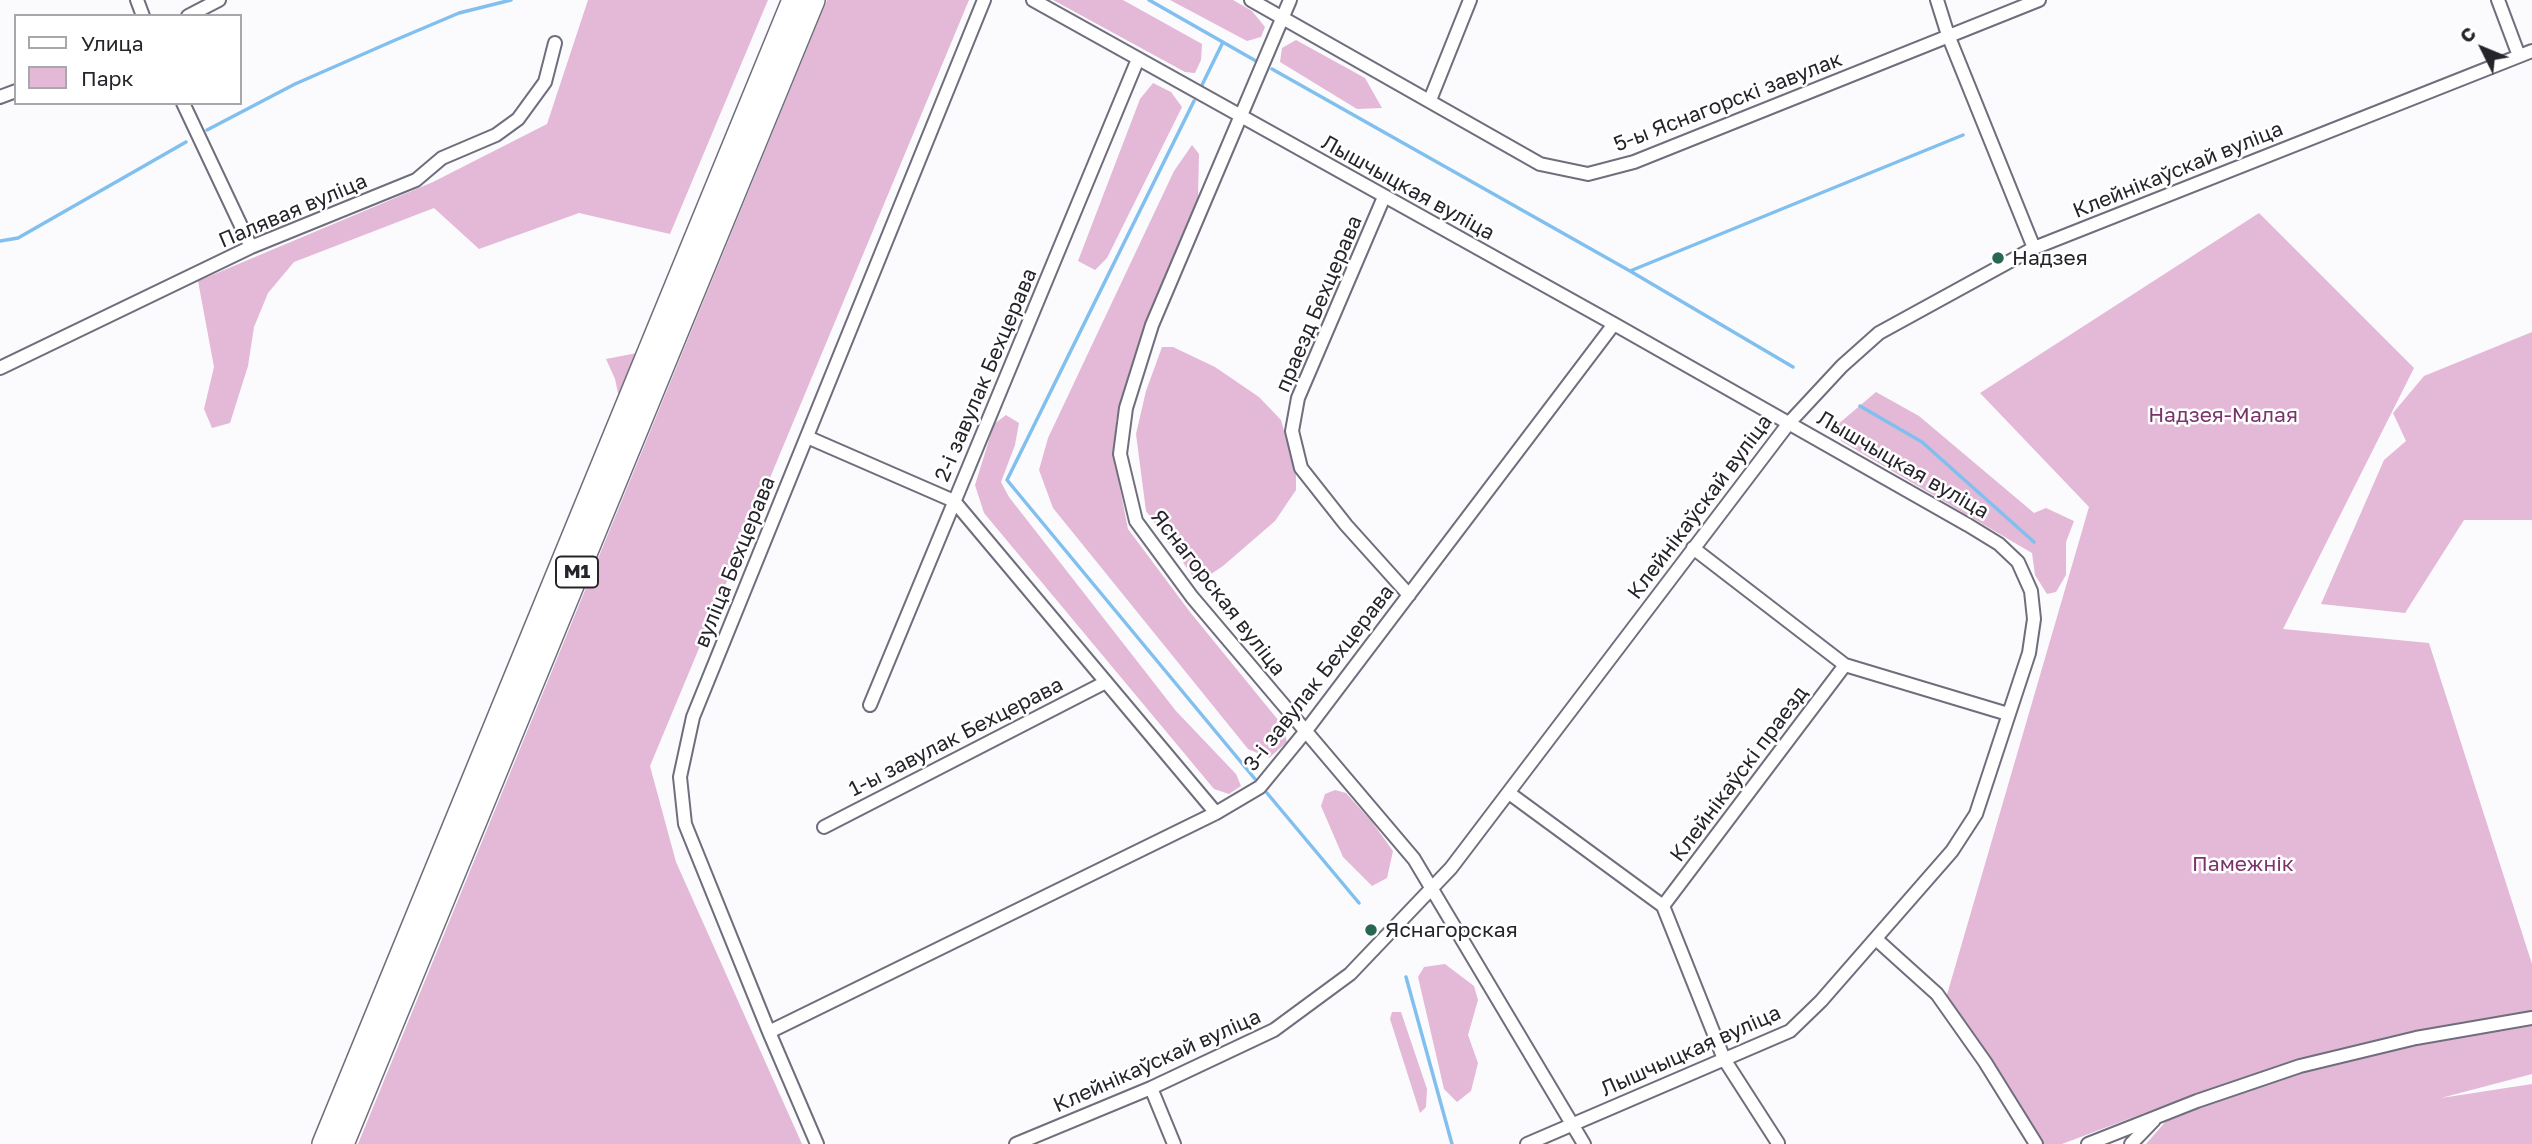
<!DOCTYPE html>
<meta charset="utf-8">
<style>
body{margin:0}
#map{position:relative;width:2532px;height:1144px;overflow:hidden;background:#fbfbfe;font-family:"Golos Text",sans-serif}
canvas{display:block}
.legend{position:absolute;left:14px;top:14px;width:228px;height:91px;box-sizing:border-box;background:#fff;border:2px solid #a8a7aa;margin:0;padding:9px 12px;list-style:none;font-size:21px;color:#25242a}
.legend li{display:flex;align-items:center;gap:14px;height:35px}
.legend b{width:35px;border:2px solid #a8a7aa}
.north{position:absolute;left:2448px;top:14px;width:70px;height:70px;-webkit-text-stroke:5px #fff;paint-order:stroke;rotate:313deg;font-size:19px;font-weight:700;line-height:28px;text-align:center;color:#25242a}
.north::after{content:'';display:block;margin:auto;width:24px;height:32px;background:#25242a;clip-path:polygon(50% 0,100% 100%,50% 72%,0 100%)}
</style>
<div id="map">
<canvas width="2532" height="1144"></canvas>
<ul class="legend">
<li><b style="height:9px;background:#fff"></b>Улица</li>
<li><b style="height:19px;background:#e4b8d7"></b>Парк</li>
</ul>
<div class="north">С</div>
</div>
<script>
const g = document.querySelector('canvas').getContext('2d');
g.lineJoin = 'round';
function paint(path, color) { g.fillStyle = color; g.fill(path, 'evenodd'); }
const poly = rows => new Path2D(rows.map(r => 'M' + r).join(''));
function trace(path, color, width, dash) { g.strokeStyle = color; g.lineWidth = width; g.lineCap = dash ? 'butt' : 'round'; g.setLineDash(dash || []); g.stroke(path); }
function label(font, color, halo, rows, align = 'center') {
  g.font = font + ' "Golos Text",sans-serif'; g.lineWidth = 5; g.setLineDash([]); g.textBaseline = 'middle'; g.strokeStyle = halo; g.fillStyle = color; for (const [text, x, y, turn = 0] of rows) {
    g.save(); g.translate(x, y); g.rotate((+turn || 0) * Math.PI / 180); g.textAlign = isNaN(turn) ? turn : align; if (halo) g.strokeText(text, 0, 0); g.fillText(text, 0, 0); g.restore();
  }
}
paint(poly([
 [588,0,768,0,670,234,579,213,479,249,434,208,294,262,268,293,254,327,248,366,230,423,212,428,204,409,214,367,198,281,433,182,547,124],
 [827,0,969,0,650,766,676,862,802,1144,358,1144],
 [1053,0,1123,0,1202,44,1201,60,1195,73,1185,72],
 [1170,0,1233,0,1252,11,1265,27,1261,37,1247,41],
 [1296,40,1365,78,1382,108,1357,109,1280,62,1282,48],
 [1153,83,1171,92,1182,107,1107,258,1095,270,1078,261,1140,99],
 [1192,145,1199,154,1198,198,1142,333,1116,421,1116,468,1128,529,1190,612,1283,726,1287,742,1269,758,1248,749,1053,508,1039,470,1048,438,1174,171],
 [2259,213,2414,368,2283,629,2429,643,2532,964,2532,1074,2441,1098,2532,1084,2532,1144,2146,1144,2187,1097,2062,1144,2039,1144,1946,998,2089,507,1980,393],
 [2532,332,2532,520,2464,520,2405,613,2321,604,2384,460,2406,441,2393,413,2424,376],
 [1162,347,1173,347,1215,367,1259,397,1281,420,1296,474,1296,490,1275,521,1223,566,1202,580,1192,575,1146,511,1136,434,1146,391],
 [637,353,619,398,615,379,606,359],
 [1876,392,1919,416,2034,513,2046,508,2074,521,2066,542,2066,575,2056,592,2047,594,2035,575,2032,553,1841,441,1837,425],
 [1006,415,1019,423,1015,445,1001,482,1009,497,1176,711,1236,774,1241,786,1229,794,1214,789,984,513,975,485,994,424],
 [1335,790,1346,793,1372,822,1393,851,1387,878,1372,886,1343,857,1321,806,1325,794],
 [1445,964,1474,986,1478,1000,1468,1035,1478,1063,1471,1091,1457,1102,1444,1089,1418,977,1424,967],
 [1392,1012,1401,1012,1427,1089,1426,1107,1420,1113,1390,1019]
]), '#e4b8d7');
trace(poly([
 [1149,0,1256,61],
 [1272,69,1630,271,1963,135],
 [1202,85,1223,42],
 [1194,101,1007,480,1255,779],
 [207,130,295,84,393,41,459,13,511,0],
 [0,241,18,238,186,142],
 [1630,271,1793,367],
 [1860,406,1922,442,2034,542],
 [1267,793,1359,903],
 [1406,977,1452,1144]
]), '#81c0ee', 3.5);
const street = poly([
 [137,0,143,16],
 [1033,0,1614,324,1968,525,1999,544,2018,562,2031,591,2034,619,2029,653,1976,814,1952,851,1821,1001,1790,1031,1527,1144],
 [1251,0,1540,164,1588,174,1634,162,2039,0],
 [1290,0,1152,325,1126,408,1120,454,1136,521,1192,597,1414,859,1584,1144],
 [1937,0,1948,35,2034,248],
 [2498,0,2519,56],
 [188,16,219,0],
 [0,97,16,91],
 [1430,100,1470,0],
 [183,103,251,247],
 [1384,197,1298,398,1292,431,1301,468,1346,525,1409,595],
 [0,368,251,247,416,180,442,158,496,135,518,119,545,82,555,43],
 [807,437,954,501,1216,813],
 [1693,548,1845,665,2008,714],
 [870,705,1138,59],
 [1509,793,1663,906,1724,1059,1778,1143],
 [824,827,1106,682],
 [1663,906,1845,665],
 [1876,939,1937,994,1985,1062,2036,1144],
 [769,1032,1216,813,1260,787,1305,732,1614,324],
 [1151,1088,1174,1144],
 [817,1144,769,1032,685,824,680,777,693,717,984,0],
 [1016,1144,1151,1088,1274,1030,1350,974,1451,868,1789,423,1842,366,1879,333,2034,248,2532,51],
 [2088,1144,2197,1101,2300,1066,2416,1038,2532,1018],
 [2131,1144,2154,1120]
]);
const highway = poly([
 [324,1144,794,0],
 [342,1144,813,0]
]);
trace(street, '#6f6e7c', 16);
trace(highway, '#6f6e7c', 26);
trace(street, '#fff', 12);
trace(highway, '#fff', 23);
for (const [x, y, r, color] of [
 [1998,258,7,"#2a6753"],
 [1371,930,7,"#2a6753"]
]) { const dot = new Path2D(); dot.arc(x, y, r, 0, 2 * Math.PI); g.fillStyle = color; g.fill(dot); trace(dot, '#fff', 2.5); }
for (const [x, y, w] of [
 [577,572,42]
]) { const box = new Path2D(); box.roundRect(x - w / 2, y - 15.5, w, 31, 5); g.fillStyle = '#fff'; g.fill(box); trace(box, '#25242a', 2); }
label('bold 19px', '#25242a', null, [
 ["М1",577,572]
]);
label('21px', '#25242a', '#fff', [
 ["5-ы Яснагорскі завулак",1728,102,-21],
 ["Клейнікаўскай вуліца",2178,170,-22],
 ["Лышчыцкая вуліца",1408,188,29],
 ["Палявая вуліца",293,211,-23],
 ["праезд Бехцерава",1319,304,-67],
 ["2-і завулак Бехцерава",986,375,-67],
 ["Лышчыцкая вуліца",1903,465,30],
 ["Клейнікаўскай вуліца",1700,507,-53],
 ["вуліца Бехцерава",735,562,-68],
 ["Яснагорская вуліца",1218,593,52],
 ["3-і завулак Бехцерава",1319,678,-52],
 ["1-ы завулак Бехцерава",956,737,-27],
 ["Клейнікаўскі праезд",1739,774,-53],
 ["Лышчыцкая вуліца",1691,1051,-24],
 ["Клейнікаўскай вуліца",1157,1061,-24]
]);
label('21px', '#25242a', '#fff', [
 ["Надзея",2012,258],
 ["Яснагорская",1385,930]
], 'left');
label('21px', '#7b346b', '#fff', [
 ["Надзея-Малая",2223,415],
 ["Памежнік",2243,864]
]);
</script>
